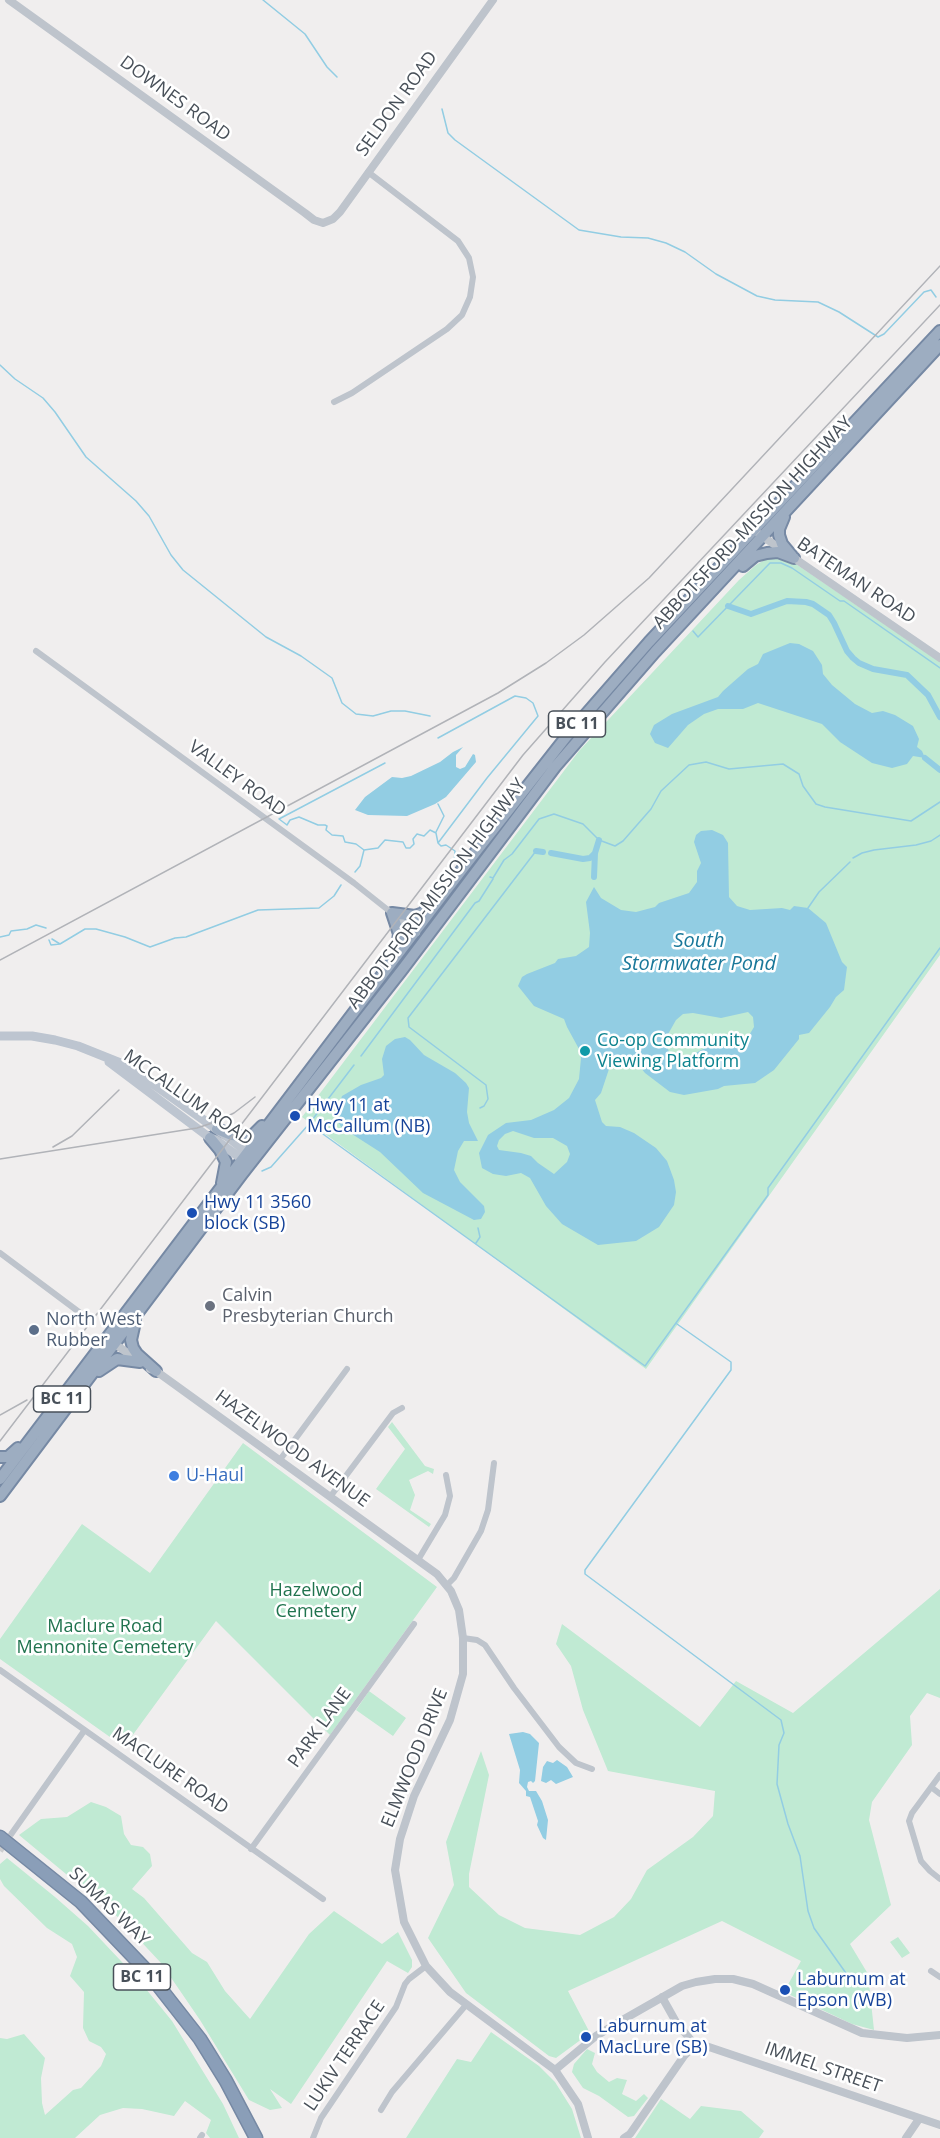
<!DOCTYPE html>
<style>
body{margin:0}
canvas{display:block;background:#f0eeee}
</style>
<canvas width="940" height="2138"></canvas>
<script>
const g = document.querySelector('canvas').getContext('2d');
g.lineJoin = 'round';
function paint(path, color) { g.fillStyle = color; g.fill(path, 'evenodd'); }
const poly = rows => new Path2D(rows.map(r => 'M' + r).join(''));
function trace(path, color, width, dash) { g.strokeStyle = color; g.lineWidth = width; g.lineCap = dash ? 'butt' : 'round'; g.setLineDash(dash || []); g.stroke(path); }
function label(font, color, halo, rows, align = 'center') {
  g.font = font + ' "Open Sans",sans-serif'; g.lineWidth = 5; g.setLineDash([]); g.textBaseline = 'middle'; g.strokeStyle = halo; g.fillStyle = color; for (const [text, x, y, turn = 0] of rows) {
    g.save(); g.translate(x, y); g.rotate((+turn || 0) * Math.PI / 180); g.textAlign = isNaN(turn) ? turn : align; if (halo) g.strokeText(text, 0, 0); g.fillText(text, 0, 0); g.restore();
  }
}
paint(poly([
 [771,556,779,556,793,562,940,662,940,955,646,1369,302,1117,579,751,739,580,756,565],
 [392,1422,425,1466,434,1469,433,1474,428,1471,409,1480,415,1495,410,1510,431,1524,429,1527,376,1489,405,1449,388,1427],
 [243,1443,437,1587,330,1735,216,1621,124,1747,0,1659,0,1639,82,1524,150,1573],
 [940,1589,940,1698,927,1693,910,1716,912,1745,872,1802,869,1820,891,1905,850,1944,868,1974,874,2030,852,2024,784,1992,801,1961,722,1921,568,1991,590,2033,556,2058,549,2056,466,1993,428,1938,454,1885,446,1842,481,1751,489,1775,469,1874,469,1887,499,1915,525,1928,580,1935,614,1917,631,1899,647,1870,693,1837,713,1816,715,1791,608,1771,583,1710,571,1666,556,1644,562,1624,700,1727,736,1681,793,1713],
 [369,1691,406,1718,393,1736,356,1710],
 [91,1802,106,1807,121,1816,124,1834,131,1845,143,1847,150,1854,152,1866,132,1889,144,1898,192,1953,207,1962,225,1991,250,2019,309,1934,334,1911,382,1944,398,1932,412,1960,412,1967,408,1973,387,1961,291,2104,270,2089,282,2108,270,2110,249,2100,200,2020,161,1963,119,1918,19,1835,41,1819,67,1817],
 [7,1858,55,1897,88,1926,137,1978,172,2021,223,2104,239,2138,210,2138,206,2133,211,2120,185,2101,174,2116,142,2109,123,2108,100,2115,75,2138,0,2138,0,2038,7,2039,24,2034,45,2058,41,2078,42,2103,45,2115,73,2090,81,2088,101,2066,106,2054,101,2047,89,2041,83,2028,84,1992,70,1976,77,1957,72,1944,47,1928,4,1886,0,1879,0,1864],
 [898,1937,910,1953,902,1958,890,1942],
 [491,2032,539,2066,555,2082,572,2109,581,2138,406,2138,457,2059,471,2062],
 [587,2049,595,2053,592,2064,597,2072,609,2082,617,2078,627,2080,622,2094,636,2101,644,2094,648,2098,634,2116,628,2117,599,2096,583,2088,572,2072,574,2064],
 [661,2099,690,2119,701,2106,741,2111,764,2131,759,2138,635,2138]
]), '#c0ead3');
paint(poly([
 [790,643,799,644,813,651,822,665,823,674,832,685,855,704,872,713,883,711,895,715,913,726,919,739,917,747,922,751,925,758,913,756,907,764,892,768,872,763,840,742,822,724,758,703,743,709,718,709,704,714,688,725,668,748,655,743,650,734,654,725,672,714,718,697,723,691,748,669,758,664,763,654],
 [463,747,456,755,456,767,460,769,465,767,473,754,475,755,476,762,446,797,435,804,407,816,368,815,355,810,365,797,392,777,402,778,411,776,440,762,453,752],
 [712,830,723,835,728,843,729,897,737,906,750,910,782,908,790,910,794,906,808,908,826,923,842,962,847,967,844,990,836,997,830,1007,809,1033,799,1035,799,1039,774,1070,755,1083,724,1086,718,1089,684,1095,670,1092,645,1073,633,1058,630,1057,616,1062,609,1069,601,1093,595,1100,602,1122,606,1126,620,1127,634,1133,656,1148,667,1161,674,1180,676,1192,674,1205,659,1227,636,1241,598,1245,562,1224,546,1206,530,1178,521,1173,506,1176,493,1174,482,1168,479,1153,488,1135,506,1123,531,1120,554,1110,569,1098,579,1079,581,1058,579,1049,567,1027,564,1019,534,1006,518,986,522,977,527,974,555,963,558,959,576,956,589,947,590,933,586,902,594,887,601,898,621,910,636,912,655,907,659,903,689,893,697,882,697,871,701,863,694,842,696,835,701,831],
 [748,1012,753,1017,754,1027,745,1042,719,1046,711,1045,684,1059,675,1059,670,1055,666,1043,667,1036,676,1020,683,1014,693,1013,721,1018],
 [513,1131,534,1138,553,1138,567,1146,570,1154,567,1162,554,1174,538,1163,531,1156,521,1153,499,1150,497,1146,499,1140,505,1134],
 [405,1037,410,1040,424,1055,455,1073,466,1083,469,1088,467,1112,469,1123,478,1141,464,1141,458,1151,454,1170,460,1182,484,1206,485,1212,481,1219,474,1220,423,1193,380,1152,341,1127,338,1121,336,1114,342,1096,361,1085,381,1078,384,1075,382,1059,386,1046,395,1039],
 [523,1732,530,1734,539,1743,535,1781,533,1783,531,1781,528,1782,527,1787,529,1791,536,1791,542,1801,548,1820,546,1840,543,1838,537,1825,538,1821,530,1797,526,1796,526,1791,519,1783,520,1770,509,1734],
 [557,1760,567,1767,573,1777,556,1784,551,1780,546,1783,541,1781,543,1767,547,1761,553,1763]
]), '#92cde3');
trace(poly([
 [263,0,305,34,327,67,337,77],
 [442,109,448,133,455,140,579,230,621,237,648,238,666,243,685,252,716,274,757,296,775,300,818,302,839,312,878,337,884,334,924,292,931,290,936,297],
 [0,365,15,379,43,398,55,412,86,457,136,501,149,516,171,555,183,570,266,637,301,656,332,678,342,703,356,714,373,716,391,711,405,711,430,716],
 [693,631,698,637,770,563,781,563,792,568,840,601,844,601,940,668],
 [436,832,444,816,438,804],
 [438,843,487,778,538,716,533,703,526,698,515,696,438,738],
 [364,850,356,844,345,842,343,836,332,835,326,830,327,826,325,825,318,825,299,817,290,820,287,825,279,819,385,763],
 [853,858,862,853,874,850,916,845,931,841,940,835],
 [355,872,360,866,364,850,378,848,385,840,403,842,406,848,410,848,414,844,413,839,417,834,424,836,430,830,436,833,438,843,441,846,446,845,455,851,454,863],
 [490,877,493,878,504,860,512,854,539,819,554,814,583,824,599,840,615,846,623,841,651,809,661,791,689,765,706,762,729,769,783,764,799,774,803,786,816,804,825,807,911,821,940,802],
 [808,908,819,892,850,862],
 [0,937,9,935,11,931,27,929,36,925,46,928],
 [52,939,60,944,85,929,96,929,125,937,150,947,175,938,186,937,258,910,319,908,334,896,341,885],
 [49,940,51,945,60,944],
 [361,1056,475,903,479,901,493,879],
 [480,1108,484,1106,488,1099,486,1085,409,1027,408,1018,536,851],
 [309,1124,645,1366,768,1195,768,1188,940,948],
 [262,1171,271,1167,309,1124,354,1065],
 [476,1243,480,1237,478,1228],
 [677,1324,731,1362,731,1370,585,1570,585,1574,781,1720,784,1733,779,1745,777,1784,788,1824,800,1856,808,1911,814,1928,848,1976]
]), '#92cde3', 1.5);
trace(poly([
 [728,606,751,614,787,601,806,602,813,604,829,615,834,623,847,651,853,658,859,663,873,669,907,675,928,695,940,717],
 [925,758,940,770],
 [536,851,543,852],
 [551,853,583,859,590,858,595,853,599,840],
 [594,877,595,853]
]), '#92cde3', 6);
trace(poly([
 [0,1851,12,1833]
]), '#ceced0', 6, [6, 3]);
const trunk = poly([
 [784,517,779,529,779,535,782,544,792,556],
 [743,566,755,556,767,553,778,552,794,558],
 [392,913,415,916,423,913,427,908],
 [392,913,399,934,396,953],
 [217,1129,232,1135,248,1137,253,1135,262,1126],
 [210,1138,220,1150,226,1162,222,1183],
 [135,1322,131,1340,133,1348,137,1354,156,1371],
 [99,1371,117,1359,140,1362],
 [0,1457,8,1457,18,1448],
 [0,1479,467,863,566,737,649,642,940,331],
 [0,1496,242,1174,402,970,555,767,655,652,940,345]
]);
const motorway = poly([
 [0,1837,81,1902,146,1970,200,2039,226,2081,256,2138]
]);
trace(trunk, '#7689a4', 14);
trace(motorway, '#7689a4', 15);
trace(poly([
 [334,402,352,393,447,329,462,315,470,297,473,277,469,258,458,241,368,172],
 [36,651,354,883,417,933],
 [0,1253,87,1318],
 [279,1461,347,1369],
 [330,1497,393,1413,402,1408],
 [418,1560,445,1515,450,1496,446,1475],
 [447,1585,454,1578,481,1531,488,1510,494,1463],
 [463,1638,477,1640,485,1645,514,1688,559,1747,576,1763,592,1769],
 [0,1670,323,1899],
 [940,1775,912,1813,909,1821,921,1861,930,1871,940,1879],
 [931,1787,940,1794],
 [12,1833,84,1731],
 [251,1849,414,1624],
 [931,1971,940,1977],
 [381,2110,392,2092,466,2005],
 [200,2138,202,2135],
 [313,2138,321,2118,396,2007,405,1984,409,1979,426,1966]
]), '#bec4cc', 6);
trace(poly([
 [9,0,305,213,314,220,323,223,333,219,340,212,493,0],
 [759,534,940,658],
 [115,1344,140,1362],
 [150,1369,156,1371,437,1574,451,1591,459,1610,463,1638,463,1674,450,1720,414,1796,400,1839,395,1870,404,1922,426,1966,450,1992,555,2070,578,2104,588,2138],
 [662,1997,676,2022,695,2045,706,2046,940,2125],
 [555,2070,596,2036,626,2018,682,1986,696,1982,715,1979,733,1979,753,1984,862,2033,907,2038,940,2035],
 [624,2138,630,2134,684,2056,695,2045],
 [906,2138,919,2119]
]), '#bec4cc', 8);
trace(poly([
 [0,1036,32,1036,55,1040,78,1046,128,1066,229,1138,248,1153,250,1157],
 [109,1062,210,1138,216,1140,243,1160,249,1160]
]), '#bdc5d0', 9);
trace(trunk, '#9dadc1', 10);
trace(motorway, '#8a9eb8', 12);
trace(poly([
 [0,960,498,693,546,663,584,635,649,578,940,266],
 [53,1147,72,1136,119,1090],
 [0,1159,197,1128,215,1122,234,1113,255,1097],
 [0,1415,27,1400],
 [0,1441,523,755,605,662,940,305]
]), '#b1b3b8', 1.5);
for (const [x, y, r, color] of [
 [585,1051,6,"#0f9aa8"],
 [295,1116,6,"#1a4fb4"],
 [192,1213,6,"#1a4fb4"],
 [210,1306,6,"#6b7280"],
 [34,1330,6,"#5c6f8a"],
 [174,1476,6,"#3f7fe0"],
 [785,1990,6,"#1a4fb4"],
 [586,2037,6,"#1a4fb4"]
]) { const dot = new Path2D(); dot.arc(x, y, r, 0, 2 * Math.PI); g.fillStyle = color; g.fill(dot); trace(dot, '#fff', 2); }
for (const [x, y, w] of [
 [577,724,57],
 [62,1399,57],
 [142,1977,57]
]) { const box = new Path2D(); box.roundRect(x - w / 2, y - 13, w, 26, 4.5); g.fillStyle = '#fff'; g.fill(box); trace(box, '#485059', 1.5); }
label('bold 16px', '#485059', null, [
 ["BC 11",577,724],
 ["BC 11",62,1399],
 ["BC 11",142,1977]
]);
label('18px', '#485059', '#fff', [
 ["DOWNES ROAD",175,99,36],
 ["SELDON ROAD",397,104,-54],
 ["ABBOTSFORD-MISSION HIGHWAY",753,523,-47],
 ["BATEMAN ROAD",856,581,34],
 ["VALLEY ROAD",237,779,36],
 ["ABBOTSFORD-MISSION HIGHWAY",437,894,-53],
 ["MCCALLUM ROAD",188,1098,35],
 ["HAZELWOOD AVENUE",292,1449,36],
 ["PARK LANE",320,1728,-54],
 ["ELMWOOD DRIVE",415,1758,-68],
 ["MACLURE ROAD",170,1771,35],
 ["SUMAS WAY",109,1907,44],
 ["LUKIV TERRACE",345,2056,-56],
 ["IMMEL STREET",823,2068,19]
]);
label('18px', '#0d838f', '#fff', [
 ["Co-op Community",597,1041],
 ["Viewing Platform",597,1062]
], 'left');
label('18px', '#164399', '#fff', [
 ["Hwy 11 at",307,1106],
 ["McCallum (NB)",307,1127],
 ["Hwy 11 3560",204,1203],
 ["block (SB)",204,1224],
 ["Laburnum at",797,1980],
 ["Epson (WB)",797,2001],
 ["Laburnum at",598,2027],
 ["MacLure (SB)",598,2048]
], 'left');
label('18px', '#5b616d', '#fff', [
 ["Calvin",222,1296],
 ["Presbyterian Church",222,1317]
], 'left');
label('18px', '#4e5e75', '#fff', [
 ["North West",46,1320],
 ["Rubber",46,1341]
], 'left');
label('18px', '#366cbe', '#fff', [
 ["U-Haul",186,1476]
], 'left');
label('18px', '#20734e', '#fff', [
 ["Hazelwood",316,1591],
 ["Cemetery",316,1612],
 ["Maclure Road",105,1627],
 ["Mennonite Cemetery",105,1648]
]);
label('italic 20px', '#1a789a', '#fff', [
 ["South",699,941],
 ["Stormwater Pond",699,964]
]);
</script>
